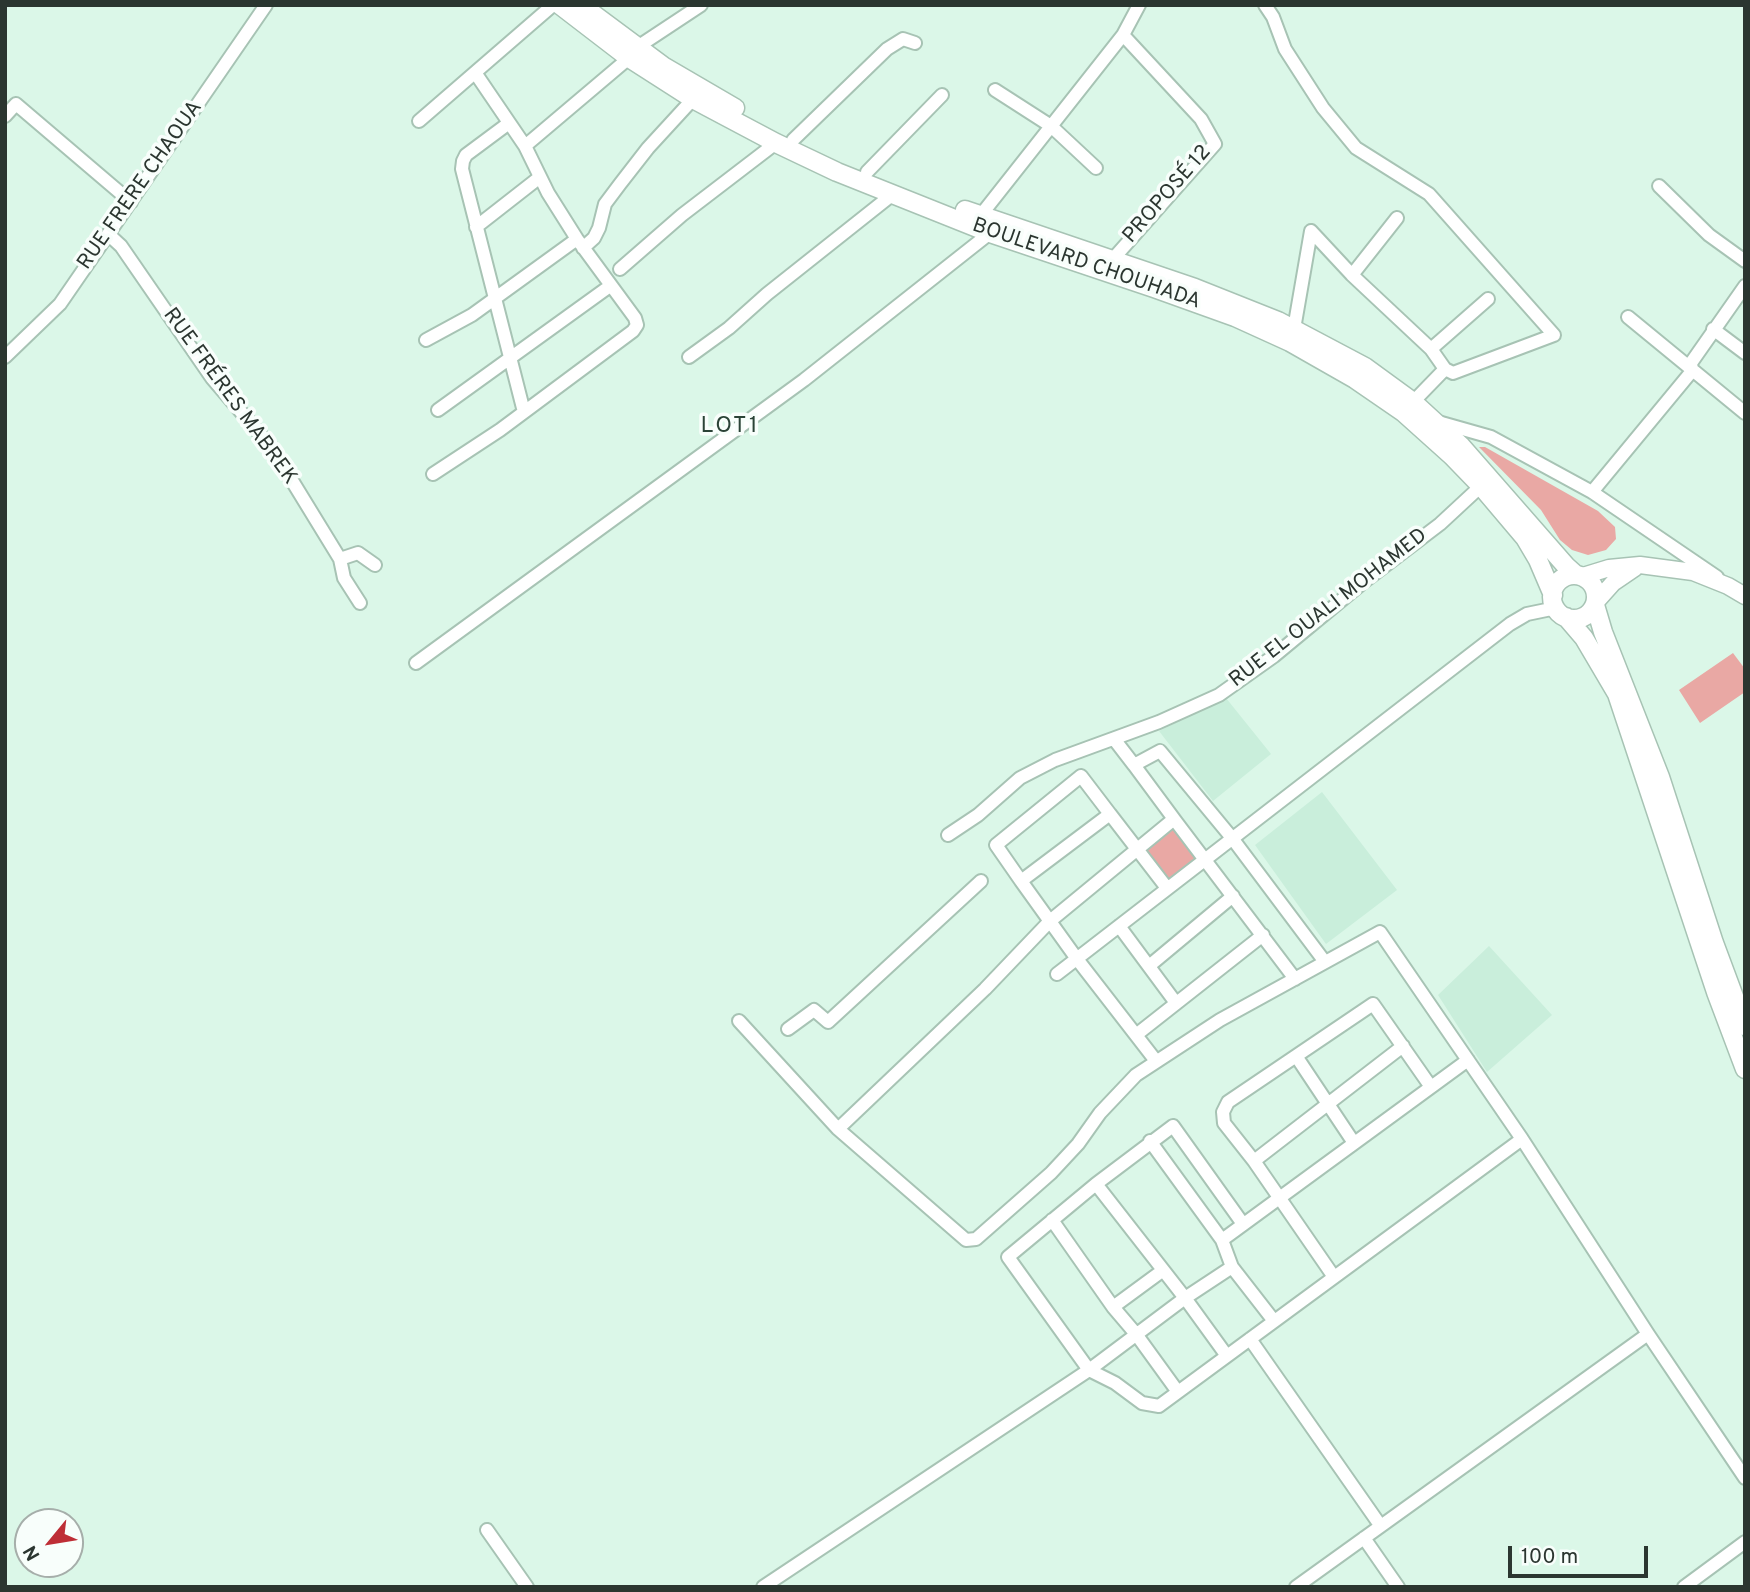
<!DOCTYPE html>
<meta charset="utf-8">
<style>
body{margin:0}
#map{position:relative;width:1750px;height:1592px;overflow:hidden;background:#dbf7e8;font-family:Overpass,sans-serif}
canvas{display:block}
.frame{position:absolute;inset:0;border:7px solid #2b3630;pointer-events:none}
.north{position:absolute;left:14px;top:1508px;width:70px;height:70px;box-sizing:border-box;background:#f8fefb;border:2px solid #a6aeaa;border-radius:50%;rotate:240deg;font-size:19px;font-weight:700;line-height:28px;text-align:center;color:#2b3630}
.north::after{content:'';display:block;margin:auto;width:24px;height:32px;background:#be2e36;clip-path:polygon(50% 0,100% 100%,50% 72%,0 100%)}
.scale{position:absolute;left:1508px;top:1546px;width:140px;height:32px;box-sizing:border-box;border:4px solid #2b3630;border-top:0;padding-left:9px;font-size:21px;line-height:24px;white-space:nowrap;color:#2b3630;-webkit-text-stroke:5px #f8fefb;paint-order:stroke}
</style>
<div id="map">
<canvas width="1750" height="1592"></canvas>
<div class="frame"></div>
<div class="north">N</div>
<div class="scale">100 m</div>
</div>
<script>
const g = document.querySelector('canvas').getContext('2d');
g.lineJoin = 'round';
function paint(path, color) { g.fillStyle = color; g.fill(path, 'evenodd'); }
const poly = rows => new Path2D(rows.map(r => 'M' + r).join(''));
function trace(path, color, width, dash) { g.strokeStyle = color; g.lineWidth = width; g.lineCap = dash ? 'butt' : 'round'; g.setLineDash(dash || []); g.stroke(path); }
function label(font, color, halo, rows, align = 'center') {
  g.font = font + ' Overpass,sans-serif'; g.lineWidth = 7; g.setLineDash([]); g.textBaseline = 'middle'; g.strokeStyle = halo; g.fillStyle = color; for (const [text, x, y, turn = 0] of rows) {
    g.save(); g.translate(x, y); g.rotate((+turn || 0) * Math.PI / 180); g.textAlign = isNaN(turn) ? turn : align; if (halo) g.strokeText(text, 0, 0); g.fillText(text, 0, 0); g.restore();
  }
}
paint(poly([
 [1226,698,1271,754,1213,801,1159,731],
 [1322,792,1397,890,1326,944,1255,845],
 [1489,946,1552,1015,1487,1072,1438,995]
]), '#c9eedb');
paint(poly([
 [1479,447,1485,447,1598,511,1615,527,1616,539,1606,550,1588,555,1572,550,1560,540,1541,510],
 [1733,653,1745,669,1745,692,1700,723,1679,690],
 [1174,823,1201,859,1167,885,1142,851]
]), '#e9a8a4');
const minor = poly([
 [1265,5,1273,17,1285,49,1323,108,1356,148,1429,194,1554,335,1453,373,1445,369,1413,402],
 [636,48,701,5],
 [995,90,1051,126,1096,168],
 [5,116,16,104,131,202],
 [419,121,553,5],
 [509,123,466,155,463,161,462,169,524,412],
 [793,140,887,49,903,39,915,43],
 [525,146,629,58],
 [867,172,942,95],
 [1659,186,1709,235,1745,261],
 [1397,218,1352,275,1431,349,1445,369],
 [977,220,1123,35,1139,5],
 [476,227,540,177],
 [108,234,121,246,212,378,272,448,340,559,344,578,360,603],
 [583,248,594,238,599,228,605,204,620,184,648,148,693,99],
 [1113,259,1215,144,1201,119,1123,35],
 [620,269,682,215,776,143],
 [1628,317,1745,413],
 [1294,329,1311,231,1352,275],
 [1713,329,1745,353],
 [426,340,472,315,577,239],
 [1431,349,1488,299],
 [5,357,60,304,266,5],
 [689,357,729,328,767,294,893,194],
 [438,410,610,286],
 [1438,422,1491,437,1592,492,1717,577],
 [433,474,500,430,633,331,637,325,635,318,577,239,548,193,525,146,476,74],
 [1592,492,1692,371,1691,363,1745,286],
 [340,559,358,553,375,565],
 [416,663,804,380,990,233],
 [1114,739,1134,765],
 [1174,819,1134,765,1160,751,1232,838,1325,962],
 [948,835,978,815,1020,778,1055,760,1159,722,1219,695,1274,656,1361,584,1440,524,1481,486],
 [1021,881,996,845,1081,776,1110,814],
 [1119,926,1176,1003],
 [1149,966,1233,896],
 [1057,974,1510,624,1527,614,1556,608],
 [739,1021,838,1129,966,1240,976,1239,1051,1173,1078,1144,1100,1113,1136,1075,1220,1020,1380,932,1522,1139,1648,1334,1745,1478],
 [788,1029,814,1010,828,1022,981,881],
 [1136,1035,1263,935],
 [1296,1056,1354,1143],
 [1156,1061,1077,959,1021,881,1110,814,1167,888],
 [838,1129,985,989,1050,921,1174,819,1295,979],
 [1150,1141,1222,1240,1232,1267,1274,1321],
 [1254,1161,1224,1123,1223,1112,1228,1102,1373,1004,1431,1087],
 [1096,1184,1185,1298,1227,1356],
 [1052,1220,1113,1307,1136,1334,1178,1392],
 [1243,1224,1173,1126,1096,1184,1008,1257,1089,1370,1115,1383,1142,1403,1159,1406,1522,1139],
 [1222,1240,1468,1060],
 [1334,1277,1254,1161,1403,1046],
 [1113,1307,1162,1271],
 [1250,1339,1380,1525],
 [487,1530,527,1587],
 [1364,1538,1398,1587],
 [763,1587,1089,1370,1185,1298,1232,1267],
 [1296,1587,1648,1334],
 [1684,1587,1745,1542]
]);
const major = poly([
 [1583,576,1609,568,1640,565,1693,572,1728,586,1745,596],
 [1596,602,1613,583,1635,568]
]);
const highway = poly([
 [560,5,629,58,693,99,776,143,837,172,990,233,1154,288,1235,317,1290,342,1355,379,1403,412,1452,456,1481,486,1525,538,1538,560,1553,595],
 [581,5,663,66,735,108],
 [965,210,1195,288,1278,321,1365,367,1413,402,1461,446,1566,566,1576,575],
 '1552 597a22 22 0 1 1 44 0a22 22 0 1 1-44 0Z',
 [1595,605,1603,632,1660,777,1714,943,1745,1026],
 [1566,617,1584,638,1617,694,1716,992,1745,1069]
]);
trace(minor, '#a7c3b4', 16);
trace(major, '#a7c3b4', 19);
trace(highway, '#a7c3b4', 21);
trace(minor, '#fff', 12);
trace(major, '#fff', 16);
trace(highway, '#fff', 18);
label('21px', '#2b3630', '#f8fefb', [
 ["RUE FRERE CHAOUA",141,186,-55],
 ["PROPOSÉ 12",1168,195,-49],
 ["BOULEVARD CHOUHADA",1086,265,19],
 ["RUE FRÉRES MABREK",229,397,54],
 ["RUE EL OUALI MOHAMED",1329,609,-38]
]);
g.letterSpacing = '2px';
label('23px', '#2b4337', '#f8fefb', [
 ["LOT1",730,427]
]);
g.letterSpacing = '0px';
</script>
